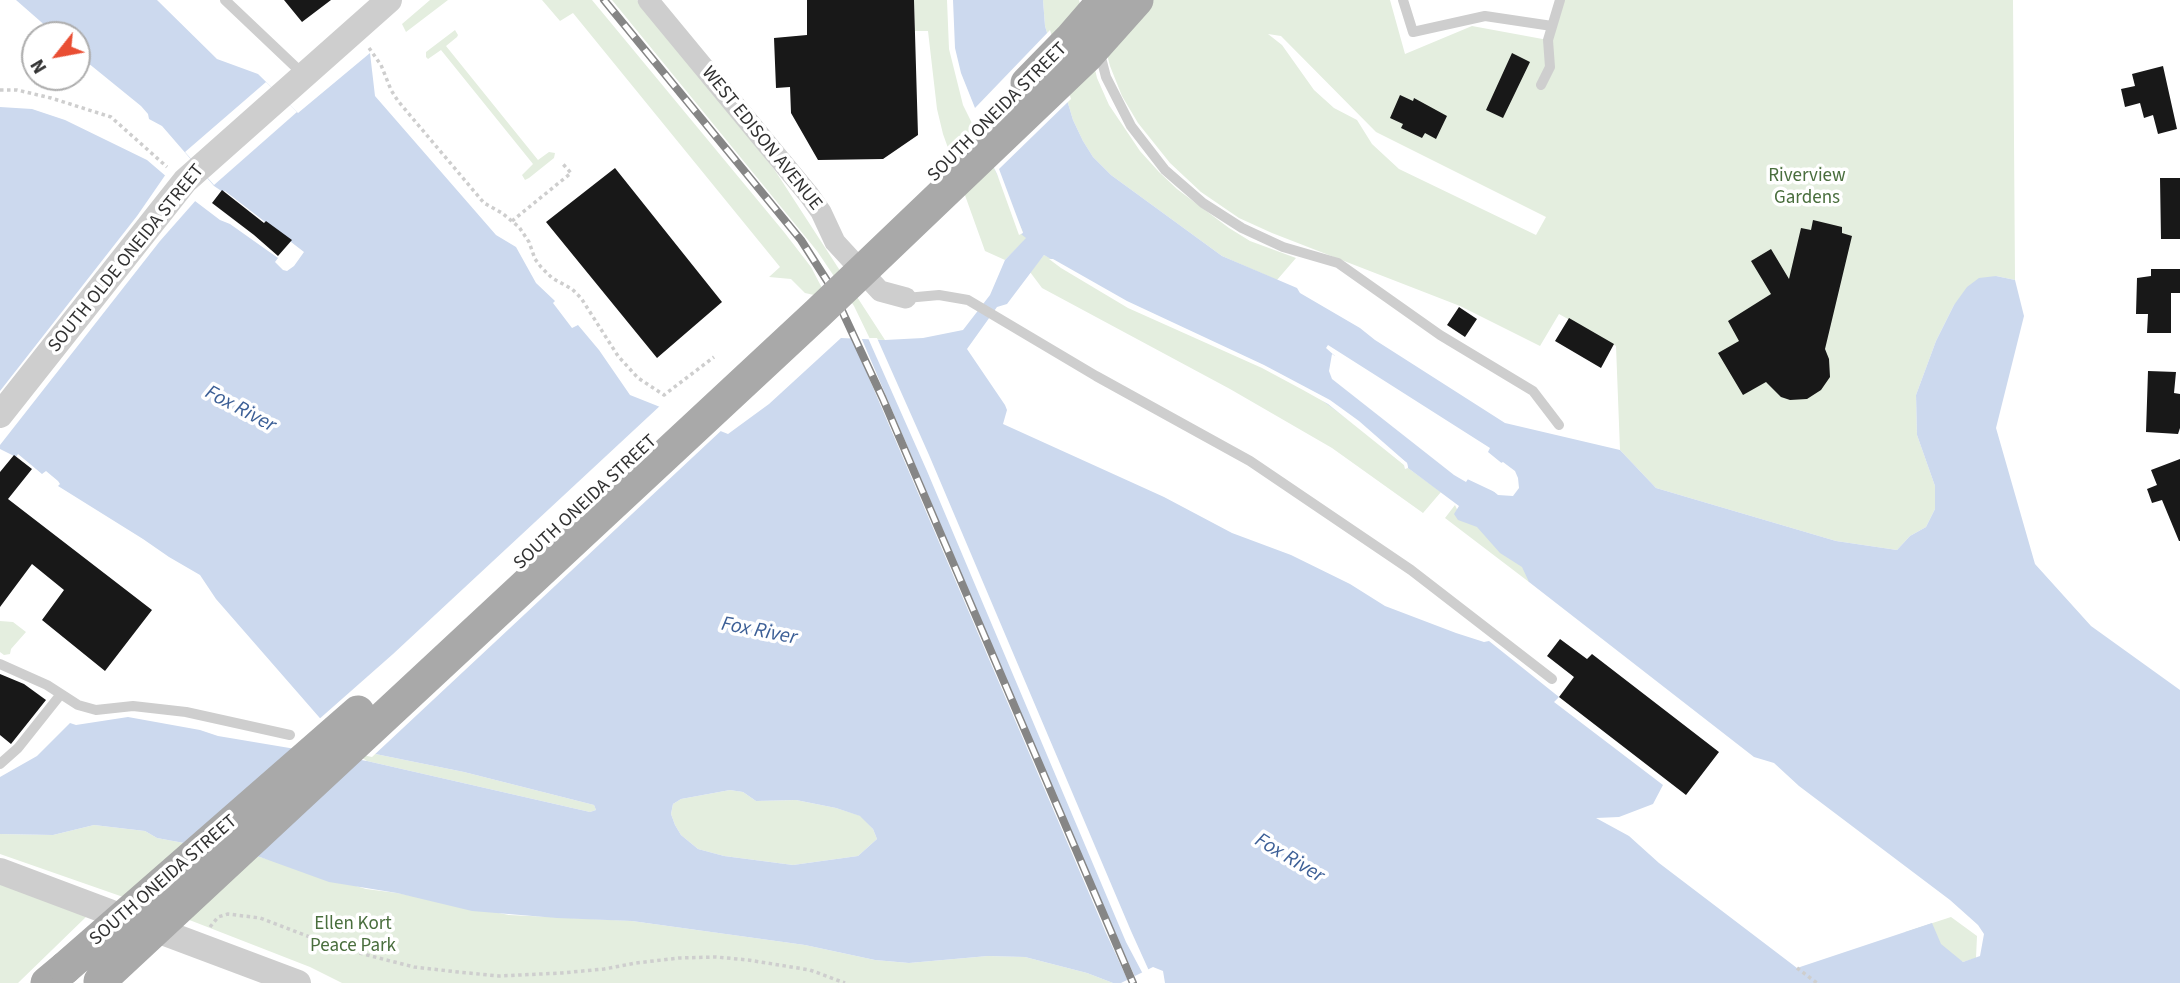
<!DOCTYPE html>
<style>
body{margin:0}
#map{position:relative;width:2180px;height:983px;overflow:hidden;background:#fff;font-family:"Source Sans 3",sans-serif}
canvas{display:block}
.north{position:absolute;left:21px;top:21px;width:70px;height:70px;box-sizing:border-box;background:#fff;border:2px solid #adadad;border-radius:50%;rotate:239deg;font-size:19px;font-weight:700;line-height:28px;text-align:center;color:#313131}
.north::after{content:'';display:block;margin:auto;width:24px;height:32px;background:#e94e33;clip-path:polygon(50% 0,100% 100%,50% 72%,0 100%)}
</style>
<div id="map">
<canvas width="2180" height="983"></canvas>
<div class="north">N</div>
</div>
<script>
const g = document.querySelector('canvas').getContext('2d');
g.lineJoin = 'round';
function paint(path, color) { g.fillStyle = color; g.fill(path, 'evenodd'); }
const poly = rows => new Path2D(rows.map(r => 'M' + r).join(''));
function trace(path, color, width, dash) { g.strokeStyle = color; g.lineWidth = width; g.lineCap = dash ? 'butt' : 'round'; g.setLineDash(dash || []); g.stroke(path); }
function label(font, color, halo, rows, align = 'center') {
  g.font = font + ' "Source Sans 3",sans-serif'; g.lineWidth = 7; g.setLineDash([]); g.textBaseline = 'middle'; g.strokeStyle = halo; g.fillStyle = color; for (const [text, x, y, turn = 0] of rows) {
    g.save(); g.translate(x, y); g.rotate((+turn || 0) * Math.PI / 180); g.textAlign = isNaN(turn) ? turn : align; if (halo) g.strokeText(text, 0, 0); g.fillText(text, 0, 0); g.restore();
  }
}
paint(poly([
 [430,0,448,0,406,32,402,24],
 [542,0,592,0,784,232,811,267,822,288,814,295,805,293,791,279,769,277,780,267,573,13,560,21],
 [612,0,637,0,728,110,776,172,885,340,870,339,854,306,817,251],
 [914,0,951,0,1027,238,1005,260,985,251,943,134,937,109,928,31,915,31],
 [1043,0,1079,0,1097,78,1109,105,1140,151,1159,172,1177,189,1229,228,1250,241,1296,258,1277,280,1222,256,1111,175,1093,157,1083,141,1073,120,1045,26],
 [1093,0,1390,0,1405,54,1472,26,1548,40,1560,0,2013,0,2015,280,1996,276,1954,305,1936,341,1916,395,1917,435,1935,486,1935,509,1926,527,1910,536,1897,550,1836,541,1656,488,1620,450,1616,346,1559,314,1540,346,1460,306,1272,233,1239,218,1201,192,1170,163,1138,123,1122,96,1110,66],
 [1268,34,1281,36,1376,132,1546,217,1536,235,1399,169,1372,144,1357,120,1334,108,1314,90,1282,45],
 [455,30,458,35,457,37,446,46,538,160,549,152,555,153,554,158,529,178,525,180,522,175,533,164,441,50,428,59,426,57,426,52],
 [1044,255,1264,365,1329,401,1408,468,1441,492,1423,513,1332,448,1230,389,1042,288,1030,272],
 [1455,505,1461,518,1473,521,1522,564,1530,576,1529,582,1445,518],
 [0,621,13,622,26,632,11,649,10,654,4,655,0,652],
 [346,748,464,772,594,805,596,810,590,812,367,761],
 [730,790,743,792,756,801,796,800,836,808,861,816,873,829,877,839,858,856,793,865,724,856,698,849,681,835,675,825,671,814,673,804,681,799],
 [94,825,145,831,157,838,260,857,366,889,397,893,509,915,632,921,805,945,875,960,909,963,988,956,1025,957,1087,973,1113,983,342,983,310,967,192,921,0,854,0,834,53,835],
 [0,883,87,916,18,983,0,983],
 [1951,917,1977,936,1976,958,1963,962,1905,932]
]), '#e4eedf');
paint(poly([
 [16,0,157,0,217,59,258,74,298,113,370,53,375,96,496,235,516,247,536,283,555,301,553,303,572,328,578,325,599,350,630,395,728,434,769,404,841,338,885,340,923,338,963,330,990,295,1005,260,1026,238,1021,234,1023,232,967,108,953,49,951,0,1043,0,1045,26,1073,120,1083,141,1093,157,1111,175,1222,256,1297,288,1300,293,1360,328,1375,340,1505,423,1620,450,1656,488,1836,541,1897,550,1910,536,1926,527,1935,509,1935,486,1917,435,1916,395,1936,341,1954,305,1967,287,1979,278,1996,276,2015,280,2024,316,1996,428,2035,564,2091,626,2180,690,2180,983,1165,983,1163,971,1153,967,1121,983,1113,983,1087,973,1025,957,988,956,909,963,875,960,805,945,632,921,557,918,472,911,397,893,329,882,260,857,157,838,145,831,94,825,53,835,0,834,0,777,37,756,70,723,76,725,128,717,200,730,218,736,367,761,590,812,596,810,594,805,464,772,346,748,216,599,200,575,169,557,143,539,58,486,60,484,58,481,46,471,42,474,18,454,16,457,0,449,0,107,32,109,65,120,147,160,195,201,220,220,230,224,278,258,275,262,283,270,287,271,294,266,304,252,225,191,223,192,214,186,162,126,149,119,148,114,141,106,77,54,77,35,56,35],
 [1044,255,1130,305,1304,387,1407,463,1408,468,1459,506,1454,514,1458,520,1477,527,1500,553,1522,567,1529,582,1754,757,1774,763,1799,786,1950,900,1978,925,1984,934,1980,956,1963,962,1941,944,1932,923,1797,968,1659,863,1629,836,1596,818,1619,817,1653,804,1663,785,1554,702,1559,697,1489,641,1484,642,1456,633,1385,606,1350,584,1291,555,1232,533,1164,497,1003,424,1007,410,1005,405,967,349,997,307,1007,304],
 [1328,345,1490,448,1488,452,1515,474,1515,493,1499,494,1463,477,1333,376,1330,368,1335,356,1326,348],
 [730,790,743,792,756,801,796,800,836,808,860,816,873,829,877,839,858,856,793,865,724,856,698,849,681,835,675,825,671,814,673,804,681,799]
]), '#ccd9ee');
paint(poly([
 [947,0,953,0,955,48,961,73,975,108,1050,30,1071,99,999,169,1023,233,1019,235,997,174,963,105,949,49],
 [266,82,297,112,214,185,185,152],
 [166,174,197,199,160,241,0,445,0,391,137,216],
 [1049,259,1053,259,1127,301,1264,365,1330,400,1359,421,1407,463,1408,468,1405,469,1404,465,1328,404,1303,390,1262,368,1128,308,1061,268],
 [851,336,861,337,1104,909,1136,979,1129,983,1106,933],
 [868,338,877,338,929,455,1131,931,1150,973,1144,976,1126,942,927,471],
 [1332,354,1338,358,1334,368,1336,375,1345,384,1413,437,1470,476,1466,482,1454,475,1332,379,1329,371],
 [662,404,724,428,372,757,344,751,317,721,393,654],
 [1503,462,1515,471,1518,478,1519,488,1513,496,1498,495,1480,480,1501,491,1512,491,1512,476,1499,464]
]), '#fff');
paint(poly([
 [284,0,331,0,302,22],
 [807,0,914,0,918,135,883,159,818,160,791,113,790,87,776,88,774,38,807,35],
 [1512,53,1530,62,1503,118,1486,110],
 [2163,66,2177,129,2158,134,2153,115,2144,118,2140,103,2125,107,2121,89,2135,86,2132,74],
 [1400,95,1413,101,1414,98,1447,116,1436,139,1425,133,1422,138,1401,128,1403,124,1390,118],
 [615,168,722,302,657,358,546,222],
 [2160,178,2180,178,2180,239,2161,239],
 [222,190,264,223,266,221,292,240,278,256,254,235,212,203],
 [1813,220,1842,227,1842,233,1852,236,1825,349,1829,359,1830,377,1821,390,1807,399,1790,400,1781,397,1766,382,1743,395,1718,353,1739,341,1728,321,1771,294,1751,261,1771,249,1789,279,1801,228,1811,230],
 [2151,269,2180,269,2180,293,2171,293,2171,333,2147,333,2148,314,2136,314,2137,278,2151,276],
 [1459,307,1477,319,1465,337,1447,325],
 [1569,318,1614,344,1601,368,1555,341],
 [2148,371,2176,372,2174,393,2180,394,2180,428,2178,434,2146,432],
 [14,455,32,469,8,499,152,610,105,671,42,620,64,590,32,564,0,607,0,472],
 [2180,459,2180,541,2179,541,2162,500,2152,503,2147,489,2157,485,2151,470],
 [1560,639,1587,659,1592,654,1719,752,1686,795,1559,697,1574,677,1547,656],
 [0,674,24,684,46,700,11,744,0,735]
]), '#181818');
trace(poly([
 [369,48,381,65,391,90,398,101,484,203,502,213,519,227,529,242,535,259,541,267,552,278,572,289,581,298,618,356,638,378,664,395,714,357],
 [0,90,17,90,51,98,111,117,167,167],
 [512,221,571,173,562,163],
 [210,927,218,917,228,914,260,918,336,947,414,967,458,972,499,976,562,973,604,969,636,963,679,958,716,957,748,960,810,970,845,983],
 [1797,968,1817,983]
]), '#cecece', 3.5, [3.5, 3.5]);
trace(poly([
 [225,0,304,75],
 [1403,0,1413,32,1485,16,1552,26],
 [1099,50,1106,77,1131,126,1165,170,1203,203,1242,228,1283,247,1338,263,1440,335,1533,391,1559,425],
 [1541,85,1550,67,1548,40,1560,0],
 [906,298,939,295,968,300,1096,376,1250,461,1411,570,1552,679],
 [0,664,47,685,78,705,96,710,133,706,186,712,290,735],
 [0,764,18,748,61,694]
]), '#cecece', 10);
trace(poly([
 [648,0,809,195,821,212,835,242,880,291,906,298]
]), '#cecece', 21);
trace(poly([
 [0,415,185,181,389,0],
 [0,871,298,983]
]), '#cecece', 26);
trace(poly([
 [47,983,65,968]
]), '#a9a9a9', 33);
const rail = poly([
 [604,0,801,240,831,287,883,399,1133,983]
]);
trace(rail, '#868686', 8);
trace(rail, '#fff', 5, [16]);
trace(poly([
 [1027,83,1071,38,1104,0],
 [65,968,358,712],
 [100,981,818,313,1087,56,1137,0]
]), '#a9a9a9', 33);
label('19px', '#313131', '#fff', [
 ["SOUTH ONEIDA STREET",998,113,-45],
 ["WEST EDISON AVENUE",761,139,51],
 ["SOUTH OLDE ONEIDA STREET",127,259,-51],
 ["SOUTH ONEIDA STREET",586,503,-43],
 ["SOUTH ONEIDA STREET",164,881,-41]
]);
label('19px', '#496e3d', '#fff', [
 ["Riverview",1807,177],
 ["Gardens",1807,199],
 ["Ellen Kort",353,925],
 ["Peace Park",353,947]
]);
label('italic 21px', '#3c5f96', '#fff', [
 ["Fox River",240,410,28],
 ["Fox River",759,632,11],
 ["Fox River",1289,859,31]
]);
</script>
